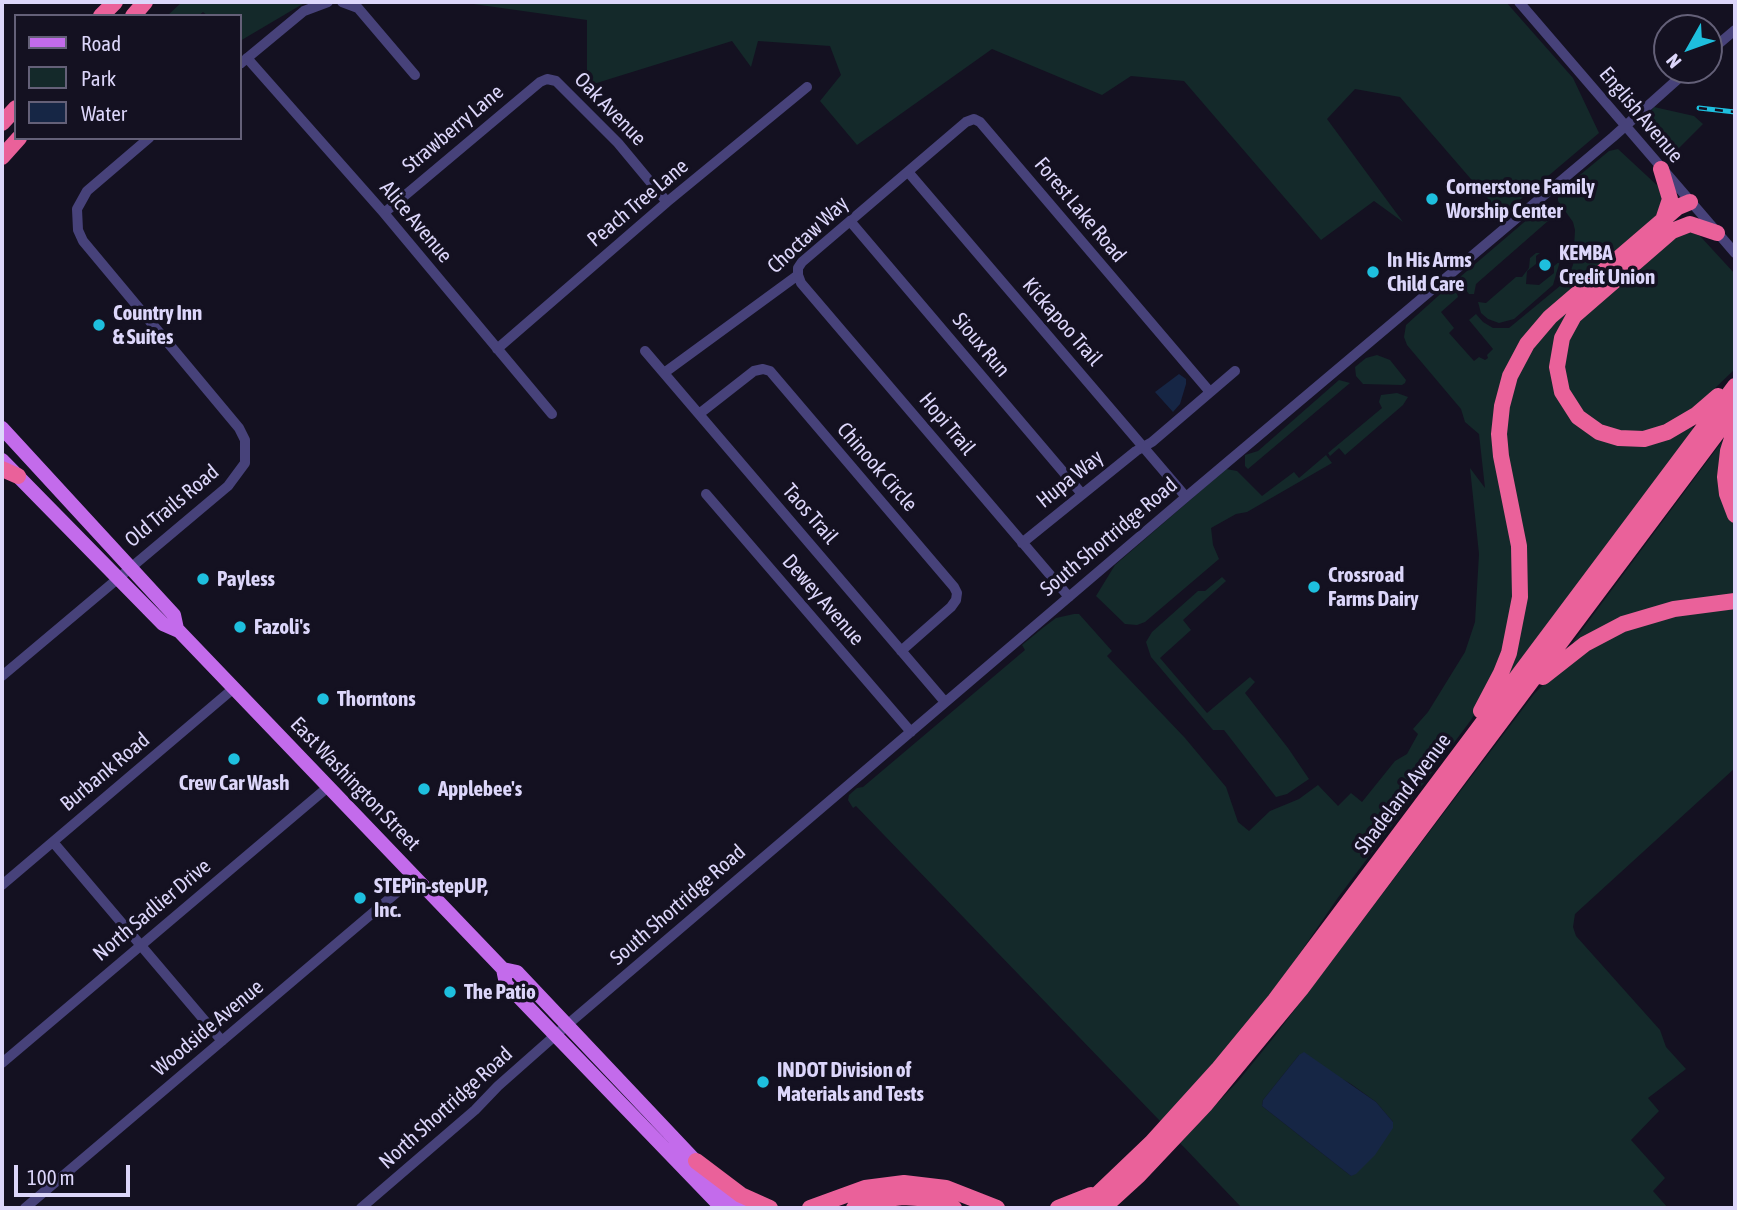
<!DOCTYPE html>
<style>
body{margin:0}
#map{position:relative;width:1737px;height:1210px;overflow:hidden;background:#141121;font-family:"Asap Condensed",sans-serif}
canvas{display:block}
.frame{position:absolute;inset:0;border:4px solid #dcd6fa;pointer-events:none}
.legend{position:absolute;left:14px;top:14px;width:228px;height:126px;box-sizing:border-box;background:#141121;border:2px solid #646078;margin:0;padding:9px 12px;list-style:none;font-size:21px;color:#dcd6fa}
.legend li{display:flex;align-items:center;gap:14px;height:35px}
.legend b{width:35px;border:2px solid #646078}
.north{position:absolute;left:1653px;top:14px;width:70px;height:70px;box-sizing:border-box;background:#141121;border:2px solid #646078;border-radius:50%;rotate:230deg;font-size:19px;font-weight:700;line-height:28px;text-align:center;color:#dcd6fa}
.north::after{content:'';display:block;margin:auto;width:24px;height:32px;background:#1ebfde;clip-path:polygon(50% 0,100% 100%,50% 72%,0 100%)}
.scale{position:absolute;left:14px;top:1165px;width:116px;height:32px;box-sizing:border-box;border:4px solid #dcd6fa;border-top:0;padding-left:9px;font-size:21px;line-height:24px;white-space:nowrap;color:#dcd6fa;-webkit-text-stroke:5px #141121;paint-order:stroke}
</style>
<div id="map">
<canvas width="1737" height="1210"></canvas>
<div class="frame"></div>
<ul class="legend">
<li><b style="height:9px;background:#c36beb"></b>Road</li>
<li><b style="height:19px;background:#14292a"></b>Park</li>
<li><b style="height:19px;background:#162645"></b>Water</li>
</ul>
<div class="north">N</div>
<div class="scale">100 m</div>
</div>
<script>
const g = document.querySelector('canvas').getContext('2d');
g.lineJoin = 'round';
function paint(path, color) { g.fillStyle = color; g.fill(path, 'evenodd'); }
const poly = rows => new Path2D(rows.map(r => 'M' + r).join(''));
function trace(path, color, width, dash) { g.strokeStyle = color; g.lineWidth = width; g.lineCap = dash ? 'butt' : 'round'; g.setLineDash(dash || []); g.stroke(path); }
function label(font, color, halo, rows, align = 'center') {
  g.font = font + ' "Asap Condensed",sans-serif'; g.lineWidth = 7; g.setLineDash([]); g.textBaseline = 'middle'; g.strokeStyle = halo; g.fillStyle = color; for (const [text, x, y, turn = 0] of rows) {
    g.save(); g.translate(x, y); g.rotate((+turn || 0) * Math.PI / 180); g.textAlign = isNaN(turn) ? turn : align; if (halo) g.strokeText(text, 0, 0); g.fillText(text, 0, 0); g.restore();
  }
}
paint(poly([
 [182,2,306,2,240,41,240,16,208,16,203,12,198,16,167,16],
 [459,2,1506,2,1573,78,1599,133,1502,215,1400,97,1355,89,1327,119,1403,222,1374,201,1321,240,1184,81,1131,76,1102,95,992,49,857,145,820,101,841,75,830,46,758,41,751,67,732,41,587,86,587,20],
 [1654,107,1694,116,1703,124,1674,153,1655,135,1650,134,1642,123],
 [1618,149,1660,188,1663,193,1663,210,1596,269,1503,382,1513,538,1512,623,1490,688,1471,720,1337,899,1285,975,1207,1072,1161,1122,856,806,853,808,848,800,849,795,857,788,863,787,1025,650,1022,645,1044,627,1056,618,1074,614,1079,614,1112,651,1107,656,1185,738,1226,787,1238,822,1249,831,1270,811,1299,799,1318,785,1338,806,1351,793,1362,802,1395,761,1407,754,1418,734,1413,729,1428,712,1465,652,1475,622,1479,554,1470,468,1485,488,1479,434,1465,422,1461,409,1407,345,1404,337,1406,325,1447,288,1452,288,1456,290,1458,297,1441,312,1454,328,1449,333,1474,361,1479,357,1485,360,1488,358,1487,355,1493,349,1469,320,1476,314,1483,322,1493,328,1509,328,1566,281,1573,265,1575,230,1573,222,1558,201,1558,193,1609,151],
 [1543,206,1547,205,1552,208,1556,213,1554,220,1548,221,1476,284,1474,294,1469,294,1460,282,1460,277],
 [1690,232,1700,236,1735,274,1735,369,1687,415,1661,429,1628,433,1602,427,1583,413,1571,397,1562,366,1574,323,1681,233],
 [1536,253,1540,253,1536,256,1536,264,1527,271,1526,284,1539,285,1554,273,1554,266,1560,261,1553,285,1514,319,1499,323,1488,319,1481,313,1478,302,1486,303,1516,277,1522,277,1529,268,1530,258],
 [1606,276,1569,316,1556,389,1615,443,1690,425,1694,429,1505,686,1520,622,1503,451,1510,387,1535,339],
 [1377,355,1390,360,1406,380,1405,383,1402,385,1363,384,1356,376,1355,367,1366,358],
 [1339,380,1350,383,1248,469,1245,466,1245,455,1258,451],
 [1397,393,1408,397,1403,405,1345,455,1339,448,1330,456,1328,453,1382,408,1379,402,1381,395],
 [1726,436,1727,511,1735,524,1735,598,1577,645,1573,642],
 [1326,455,1332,463,1247,512,1236,514,1211,528,1213,545,1219,559,1145,622,1137,625,1125,624,1096,596,1115,565,1226,469,1237,471,1262,496,1294,472,1299,478],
 [1222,577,1226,581,1183,620,1191,630,1160,658,1207,713,1250,677,1255,682,1245,693,1288,748,1309,779,1287,794,1276,797,1224,730,1213,730,1151,657,1146,642,1152,632,1198,591,1205,591],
 [1735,607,1735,768,1575,914,1573,927,1576,936,1660,1030,1666,1047,1686,1069,1648,1098,1659,1111,1631,1140,1665,1178,1653,1191,1668,1208,1242,1208,1180,1143,1239,1080,1274,1037,1534,694,1547,681,1602,640,1662,618],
 [1299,1055,1351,1084,1376,1102,1393,1122,1351,1176,1262,1106,1263,1100]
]), '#14292a');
paint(poly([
 [1179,374,1186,379,1186,384,1180,404,1173,412,1155,392],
 [1304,1052,1376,1102,1393,1122,1393,1128,1375,1155,1356,1174,1351,1176,1262,1106,1263,1100,1299,1055]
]), '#162645');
trace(poly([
 [342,2,358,8,415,75],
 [1519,2,1735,253],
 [1709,52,1735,30],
 [247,58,384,213,552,414],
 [240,64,304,11,328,2],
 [909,173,1186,497],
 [384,213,540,82,547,79,556,81,618,143,667,202],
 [850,221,1082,494],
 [798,275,801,283,1069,597],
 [497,349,667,202,807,87],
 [645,351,945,702],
 [664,373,798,275,798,268,802,262,966,122,974,119,980,122,1210,392],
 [699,414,754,371,763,369,770,371,954,587,957,593,956,600,951,607,901,651],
 [706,494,911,732],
 [1022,543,1136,451,1152,442,1235,371],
 [2,676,228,486,245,463,245,440,239,428,83,241,78,230,77,209,87,191,149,138],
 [53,842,222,1041],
 [2,885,234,688],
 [2,1063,328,787],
 [25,1208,415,877],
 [361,1208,475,1110,498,1086,567,1025,1186,497,1613,137,1688,70]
]), '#47427a', 10);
trace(poly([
 [2,428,174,615,177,629],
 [2,460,163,624,179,631,503,969,506,984,722,1208],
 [503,969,517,972,740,1208]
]), '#c36beb', 14);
trace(poly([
 [101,16,115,2],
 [133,16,145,2],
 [2,123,16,108],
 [2,157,19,138],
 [1661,169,1670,199,1663,220],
 [1717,233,1690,224,1672,231,1574,316,1562,338,1557,367,1562,392,1578,417,1599,432,1619,438,1644,439,1667,432,1696,415,1718,396],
 [1735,429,1728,451,1725,477,1727,494,1735,515],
 [2,469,18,476],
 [1543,677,1585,644,1623,624,1674,609,1735,601],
 [1481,711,1501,673,1509,653,1520,597,1519,546,1501,456,1499,434,1502,406,1510,376,1527,344,1550,317,1678,207,1690,202],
 [696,1161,741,1195,770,1208],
 [810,1208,865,1188,904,1183,946,1188,997,1208],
 [854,1208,878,1200,903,1197,933,1199,954,1208],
 [1058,1208,1091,1195],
 [1083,1208,1151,1143,1219,1068,1275,1000,1735,386],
 [1103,1208,1139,1175,1206,1104,1301,989,1735,409]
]), '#ea619a', 16);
const rail = poly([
 [1699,108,1735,112]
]);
trace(rail, '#1ebfde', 5);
trace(rail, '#141121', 2.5, [8]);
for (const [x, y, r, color] of [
 [1432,199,7,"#1ebfde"],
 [1545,265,7,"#1ebfde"],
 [1373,272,7,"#1ebfde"],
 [99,325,7,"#1ebfde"],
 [203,579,7,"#1ebfde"],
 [1314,587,7,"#1ebfde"],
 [240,627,7,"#1ebfde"],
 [323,699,7,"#1ebfde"],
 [234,759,7,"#1ebfde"],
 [424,789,7,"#1ebfde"],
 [360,898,7,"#1ebfde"],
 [450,992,7,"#1ebfde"],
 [763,1082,7,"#1ebfde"]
]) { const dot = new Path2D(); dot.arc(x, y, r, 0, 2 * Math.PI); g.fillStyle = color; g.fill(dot); trace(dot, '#141121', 2.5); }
label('21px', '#dcd6fa', '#141121', [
 ["Oak Avenue",610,109,46],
 ["English Avenue",1641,115,50],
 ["Strawberry Lane",453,129,-40],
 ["Peach Tree Lane",638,203,-40],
 ["Forest Lake Road",1080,210,50],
 ["Alice Avenue",416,222,50],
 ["Choctaw Way",808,235,-43],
 ["Kickapoo Trail",1062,322,49],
 ["Sioux Run",981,345,50],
 ["Hopi Trail",947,424,50],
 ["Chinook Circle",877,467,49],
 ["Hupa Way",1070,479,-39],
 ["Old Trails Road",172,506,-40],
 ["Taos Trail",810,514,49],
 ["South Shortridge Road",1109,537,-40],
 ["Dewey Avenue",823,600,49],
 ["Burbank Road",105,772,-40],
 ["East Washington Street",355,784,46],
 ["Shadeland Avenue",1403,794,-53],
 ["South Shortridge Road",678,905,-41],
 ["North Sadlier Drive",152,910,-40],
 ["Woodside Avenue",208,1028,-40],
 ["North Shortridge Road",446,1108,-42]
]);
label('bold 21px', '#dcd6fa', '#141121', [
 ["Cornerstone Family",1446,187],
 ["Worship Center",1446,211],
 ["KEMBA",1559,253],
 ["Credit Union",1559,277],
 ["In His Arms",1387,260],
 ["Child Care",1387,284],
 ["Country Inn",113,313],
 ["& Suites",113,337],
 ["Crossroad",1328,575],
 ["Farms Dairy",1328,599],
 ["Payless",217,579],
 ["Fazoli's",254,627],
 ["Thorntons",337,699],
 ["Crew Car Wash",234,783,"center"],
 ["Applebee's",438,789],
 ["STEPin-stepUP,",374,886],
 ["Inc.",374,910],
 ["The Patio",464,992],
 ["INDOT Division of",777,1070],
 ["Materials and Tests",777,1094]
], 'left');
</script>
